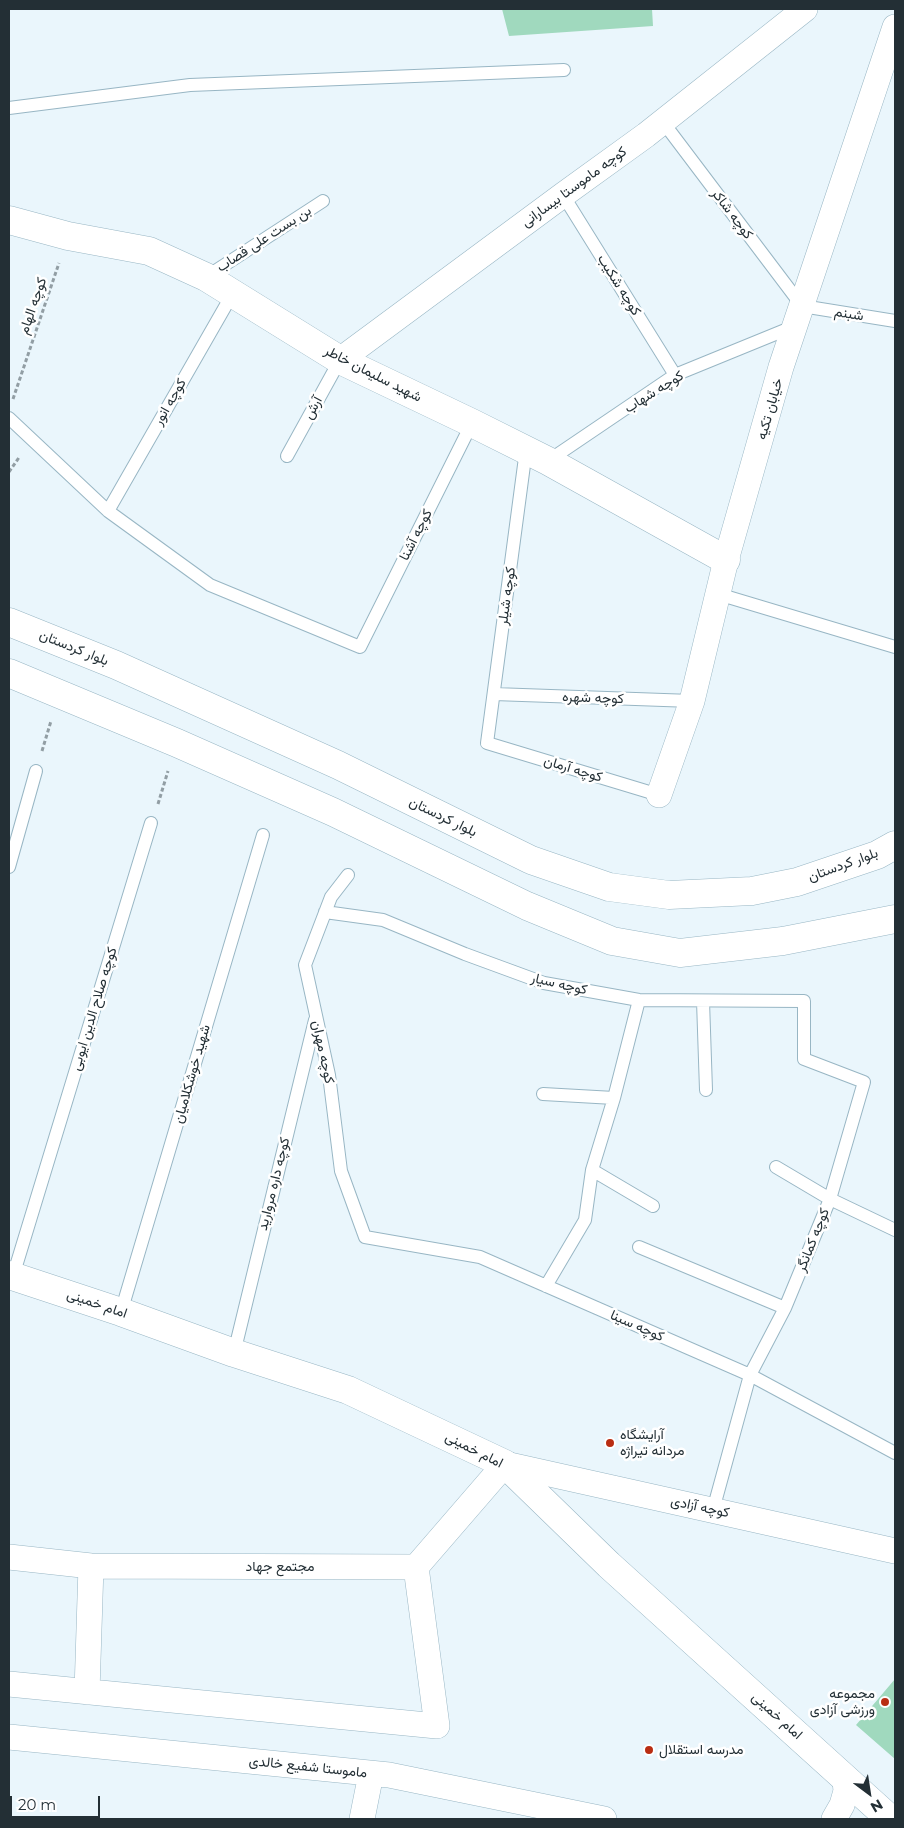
<!DOCTYPE html>
<meta charset="utf-8">
<style>
body{margin:0}
#map{position:relative;width:904px;height:1828px;overflow:hidden;background:#eaf6fc;font-family:Montserrat,sans-serif}
canvas{display:block}
.frame{position:absolute;inset:0;border:10px solid #232f35;pointer-events:none}
.north{position:absolute;left:844px;top:1768px;width:50px;height:50px;-webkit-text-stroke:4px #fff;paint-order:stroke;rotate:149deg;font-size:14px;font-weight:700;line-height:20px;text-align:center;color:#232f35}
.north::after{content:'';display:block;margin:auto;width:18px;height:22px;background:#232f35;clip-path:polygon(50% 0,100% 100%,50% 72%,0 100%)}
.scale{position:absolute;left:10px;top:1796px;width:90px;height:22px;box-sizing:border-box;border:2px solid #232f35;border-top:0;padding-left:6px;font-size:15px;line-height:18px;white-space:nowrap;color:#232f35;-webkit-text-stroke:4px #fff;paint-order:stroke}
</style>
<div id="map">
<canvas width="904" height="1828"></canvas>
<div class="frame"></div>
<div class="north">N</div>
<div class="scale">20 m</div>
</div>
<script>
const g = document.querySelector('canvas').getContext('2d');
g.lineJoin = 'round';
function paint(path, color) { g.fillStyle = color; g.fill(path, 'evenodd'); }
const poly = rows => new Path2D(rows.map(r => 'M' + r).join(''));
function trace(path, color, width, dash) { g.strokeStyle = color; g.lineWidth = width; g.lineCap = dash ? 'butt' : 'round'; g.setLineDash(dash || []); g.stroke(path); }
function label(font, color, halo, rows, align = 'center') {
  g.font = font + ' Montserrat,Vazirmatn,sans-serif'; g.lineWidth = 5; g.setLineDash([]); g.textBaseline = 'middle'; g.strokeStyle = halo; g.fillStyle = color; for (const [text, x, y, turn = 0] of rows) {
    g.save(); g.translate(x, y); g.rotate((+turn || 0) * Math.PI / 180); g.textAlign = isNaN(turn) ? turn : align; if (halo) g.strokeText(text, 0, 0); g.fillText(text, 0, 0); g.restore();
  }
}
paint(poly([
 [502,9,652,9,653,26,509,36],
 [895,1679,895,1759,856,1725]
]), '#a0d9be');
const service = poly([
 [9,108,190,85,564,70],
 [663,122,802,306,895,321],
 [563,195,675,375],
 [206,277,323,201],
 [9,418,108,511,210,585,360,647,472,423],
 [526,450,487,743,659,795],
 [287,456,340,360],
 [548,461,675,375,795,326],
 [108,511,233,293],
 [718,594,895,647],
 [494,694,692,701],
 [9,867,36,771],
 [348,875,331,897,305,965,329,1075,341,1171,365,1237,480,1257,750,1375,895,1453],
 [325,912,383,920,465,954,544,983,639,1000,804,1001,804,1059,864,1082,830,1199,785,1308,750,1375,713,1510],
 [703,1001,706,1090],
 [543,1094,614,1098,639,1000],
 [776,1167,830,1199,895,1230],
 [592,1170,614,1098],
 [639,1247,785,1308],
 [13,1276,151,823],
 [546,1286,585,1220,592,1170,653,1206],
 [121,1312,263,835],
 [234,1353,315,1020]
]);
const minor = poly([
 [340,360,563,195,646,135,805,9],
 [659,795,692,701,726,560,781,367,895,27],
 [9,1557,91,1566,416,1567,505,1464,895,1551],
 [9,1684,437,1726,416,1567],
 [87,1692,91,1566],
 [9,1737,389,1775,604,1819],
 [362,1819,371,1774],
 [834,1819,842,1805,846,1791,845,1780]
]);
const tertiary = poly([
 [9,220,68,236,149,251,206,277,340,360,472,423,548,461,726,560]
]);
const secondary = poly([
 [9,622,116,665,338,765,531,860,609,887,669,895,752,891,797,882,877,855,895,845],
 [9,673,177,743,333,812,527,906,612,941,680,953,783,941,895,919],
 [9,1275,121,1312,234,1353,348,1390,505,1464,609,1565,890,1819]
]);
trace(service, '#98b6c4', 14);
trace(minor, '#98b6c4', 26);
trace(tertiary, '#98b6c4', 29);
trace(secondary, '#98b6c4', 29);
trace(poly([
 [13,399,59,263],
 [9,472,20,456],
 [42,751,51,721],
 [158,804,168,771]
]), '#929ea4', 3, [4, 2.5]);
trace(service, '#fff', 12);
trace(minor, '#fff', 25);
trace(tertiary, '#fff', 28);
trace(secondary, '#fff', 28);
for (const [x, y, r, color] of [
 [610,1443,5,"#b92d12"],
 [885,1702,5,"#b92d12"],
 [649,1750,5,"#b92d12"]
]) { const dot = new Path2D(); dot.arc(x, y, r, 0, 2 * Math.PI); g.fillStyle = color; g.fill(dot); trace(dot, '#fff', 2); }
label('14px', '#232f35', '#fff', [
 ["کوچه ماموستا بیسارانی",574,187,-36],
 ["کوچه شاکر",732,214,53],
 ["بن بست علی قصاب",264,239,-33],
 ["کوچه شکیب",619,285,58],
 ["کوچه الهام",33,306,-71],
 ["شبنم",849,314,9],
 ["شهید سلیمان خاطر",373,374,27],
 ["کوچه شهاب",654,392,-32],
 ["کوچه انور",170,402,-60],
 ["آرش",313,408,-61],
 ["خیابان تکیه",770,409,-74],
 ["کوچه آشنا",416,535,-63],
 ["کوچه شیلر",507,596,-82],
 ["بلوار کردستان",74,648,22],
 ["کوچه شهره",593,698,2],
 ["کوچه آرمان",573,769,17],
 ["بلوار کردستان",443,817,26],
 ["بلوار کردستان",843,865,-20],
 ["کوچه سیار",559,984,13],
 ["کوچه صلاح الدین ایوبی",94,1009,-73],
 ["کوچه مهران",323,1052,78],
 ["شهید خوشکلامیان",192,1074,-74],
 ["کوچه داره مروارید",274,1184,-76],
 ["کوچه کمانگر",813,1240,-68],
 ["امام خمینی",97,1304,19],
 ["کوچه سینا",637,1326,24],
 ["امام خمینی",474,1450,27],
 ["کوچه آزادی",700,1507,12],
 ["مجتمع جهاد",280,1567],
 ["امام خمینی",777,1716,42],
 ["ماموستا شفیع خالدی",308,1767,6]
]);
label('14px', '#232f35', '#fff', [
 ["آرایشگاه",620,1435],
 ["مردانه تیراژه",620,1451],
 ["مجموعه",875,1694,"right"],
 ["ورزشی آزادی",875,1710,"right"],
 ["مدرسه استقلال",659,1750]
], 'left');
</script>
